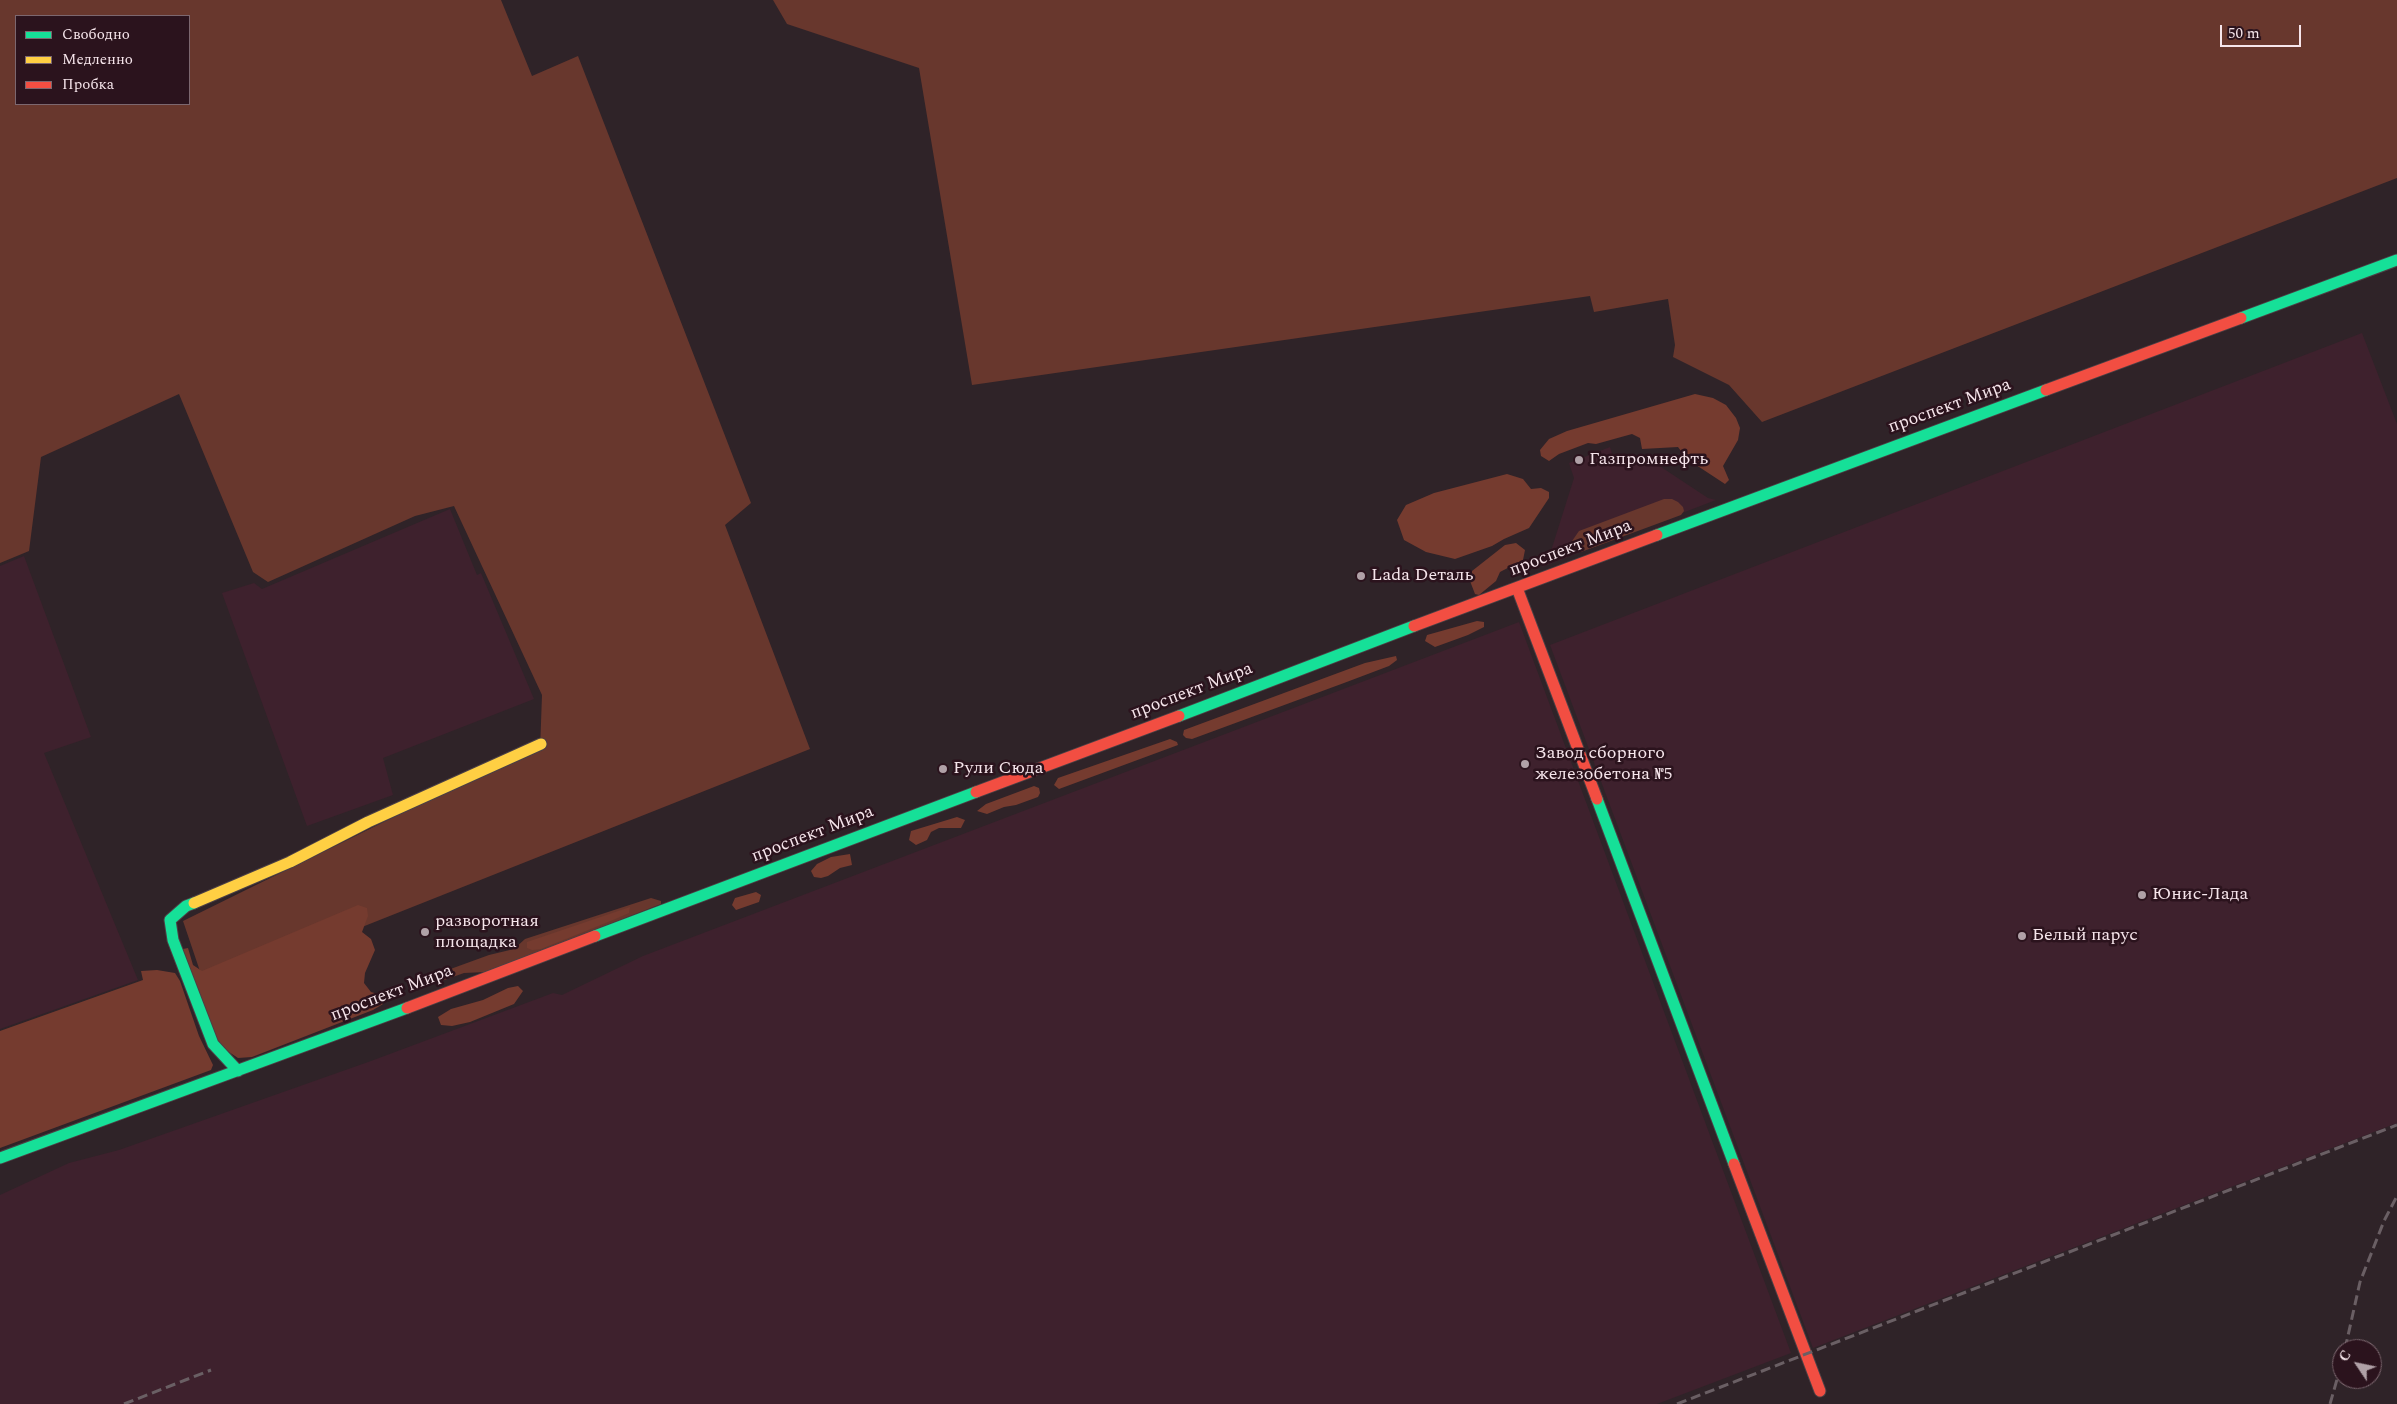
<!DOCTYPE html>
<meta charset="utf-8">
<style>
body{margin:0}
#map{position:relative;width:2397px;height:1404px;overflow:hidden;background:#2f2328;font-family:Spectral,serif}
canvas{display:block}
.legend{position:absolute;left:15px;top:15px;width:175px;height:90px;box-sizing:border-box;background:#2b131d;border:1px solid #7c676f;margin:0;padding:6px 9px;list-style:none;font-size:15px;color:#f6e5eb}
.legend li{display:flex;align-items:center;gap:10px;height:25px}
.legend b{width:25px;border:1px solid #7c676f}
.north{position:absolute;left:2332px;top:1339px;width:50px;height:50px;box-sizing:border-box;background:#2b131d;border:1px solid #7c676f;border-radius:50%;rotate:304deg;font-size:14px;font-weight:700;line-height:20px;text-align:center;color:#f6e5eb}
.north::after{content:'';display:block;margin:auto;width:18px;height:22px;background:#b0a1a7;clip-path:polygon(50% 0,100% 100%,50% 72%,0 100%)}
.scale{position:absolute;left:2220px;top:25px;width:81px;height:22px;box-sizing:border-box;border:2px solid #f6e5eb;border-top:0;padding-left:6px;font-size:15px;line-height:18px;white-space:nowrap;color:#f6e5eb;-webkit-text-stroke:4px #2b131d;paint-order:stroke}
</style>
<div id="map">
<canvas width="2397" height="1404"></canvas>
<ul class="legend">
<li><b style="height:6px;background:#16e098"></b>Свободно</li>
<li><b style="height:6px;background:#ffcf43"></b>Медленно</li>
<li><b style="height:6px;background:#f24e42"></b>Пробка</li>
</ul>
<div class="north">С</div>
<div class="scale">50 m</div>
</div>
<script>
const g = document.querySelector('canvas').getContext('2d');
g.lineJoin = 'round';
function paint(path, color) { g.fillStyle = color; g.fill(path, 'evenodd'); }
const poly = rows => new Path2D(rows.map(r => 'M' + r).join(''));
function trace(path, color, width, dash) { g.strokeStyle = color; g.lineWidth = width; g.lineCap = dash ? 'butt' : 'round'; g.setLineDash(dash || []); g.stroke(path); }
function label(font, color, halo, rows, align = 'center') {
  g.font = font + ' Spectral,serif'; g.lineWidth = 5; g.setLineDash([]); g.textBaseline = 'middle'; g.strokeStyle = halo; g.fillStyle = color; for (const [text, x, y, turn = 0] of rows) {
    g.save(); g.translate(x, y); g.rotate((+turn || 0) * Math.PI / 180); g.textAlign = isNaN(turn) ? turn : align; if (halo) g.strokeText(text, 0, 0); g.fillText(text, 0, 0); g.restore();
  }
}
paint(poly([
 [2362,333,2397,424,2397,1123,1813,1348,1550,645],
 [1610,447,1615,463,1646,459,1652,461,1708,498,1716,500,1542,567,1550,554,1574,478,1569,463],
 [450,509,477,575,481,573,534,699,383,758,393,795,307,826,222,593,254,583,262,589],
 [24,556,91,737,44,753,138,980,0,1029,0,566],
 [1519,622,1791,1353,1657,1404,0,1404,0,1195,69,1163,119,1150,371,1061,553,993,562,995,643,956]
]), '#3e212d');
paint(poly([
 [0,0,501,0,532,76,578,56,751,503,725,525,810,749,206,989,183,921,402,813,540,751,542,695,454,506,415,516,268,582,253,572,179,394,41,457,29,551,0,563],
 [16,16,189,16,189,104,16,104],
 [773,0,2397,0,2397,178,1762,422,1729,385,1673,357,1675,345,1668,299,1594,312,1590,296,972,385,919,68,787,24],
 [1664,499,1672,499,1678,502,1683,507,1684,511,1681,515,1581,552,1576,550,1570,544,1579,531],
 [651,898,661,901,661,904,486,972,464,973,419,989,409,987,412,983,489,955,514,949,525,939]
]), '#68372d');
paint(poly([
 [1695,394,1713,398,1726,405,1736,418,1740,428,1738,440,1723,466,1729,480,1725,484,1687,459,1678,447,1642,449,1640,438,1632,434,1596,444,1588,443,1559,454,1549,461,1541,456,1540,450,1549,439,1567,431],
 [1507,474,1523,479,1531,489,1541,488,1549,492,1549,498,1529,528,1504,539,1492,546,1455,559,1426,552,1404,540,1397,520,1406,505,1434,493],
 [1516,543,1525,550,1523,560,1500,572,1496,581,1479,595,1475,594,1470,581,1472,571,1505,545],
 [1477,621,1484,622,1484,627,1468,635,1435,647,1425,641,1427,635],
 [1396,656,1397,660,1389,666,1344,683,1192,739,1186,738,1183,735,1184,730,1365,663],
 [1170,739,1177,742,1178,745,1059,789,1054,785,1058,778],
 [1034,786,1039,788,1040,793,1038,797,1016,805,1004,807,987,814,977,811,986,804],
 [957,817,965,820,961,828,939,828,931,832,927,840,916,845,909,840,911,831],
 [850,854,852,865,840,868,828,876,821,878,814,877,811,871,817,864,831,857],
 [756,892,761,895,759,902,736,910,732,905,735,898],
 [358,905,367,908,368,916,362,932,371,939,375,950,365,973,364,983,371,992,381,995,383,1004,373,1010,252,1057,238,1058,223,1048,214,1035,183,949,188,948,193,965,202,971],
 [630,907,629,913,613,920,541,949,532,950,527,948,527,942],
 [157,970,175,973,180,981,199,1036,213,1065,211,1070,0,1148,0,1031,143,980,141,971],
 [518,986,523,991,514,1004,470,1022,452,1026,441,1025,438,1017,451,1009,483,1000,508,988]
]), '#753b2f');
const fast = poly([
 [2241,318,2397,260],
 [1657,535,2046,390],
 [1179,716,1414,626],
 [1597,799,1734,1164],
 [194,903,186,906,170,920,173,940,213,1044,238,1071],
 [595,936,976,792],
 [0,1158,407,1008]
]);
const slow = poly([
 [194,903,290,862,368,822,541,744]
]);
const jam = poly([
 [2046,390,2241,318],
 [1517,588,1597,799],
 [1414,626,1657,535],
 [976,792,1179,716],
 [407,1008,595,936],
 [1734,1164,1820,1391]
]);
trace(fast, '#4c4045', 13);
trace(slow, '#4c4045', 13);
trace(jam, '#4c4045', 13);
trace(fast, '#16e098', 11);
trace(slow, '#ffcf43', 11);
trace(jam, '#f24e42', 11);
trace(poly([
 [2345,1349,2360,1282,2384,1221,2397,1196],
 [124,1404,211,1370],
 [1677,1404,2397,1125],
 [2330,1404,2342,1362]
]), '#6a5f64', 3, [10, 5]);
for (const [x, y, r, color] of [
 [1579,460,5,"#b0a1a7"],
 [1361,576,5,"#b0a1a7"],
 [1525,764,5,"#b0a1a7"],
 [943,769,5,"#b0a1a7"],
 [2142,895,5,"#b0a1a7"],
 [425,932,5,"#b0a1a7"],
 [2022,936,5,"#b0a1a7"]
]) { const dot = new Path2D(); dot.arc(x, y, r, 0, 2 * Math.PI); g.fillStyle = color; g.fill(dot); trace(dot, '#2b131d', 2); }
label('18px', '#f6e5eb', '#2b131d', [
 ["проспект Мира",1950,407,-20],
 ["проспект Мира",1571,549,-21],
 ["проспект Мира",1192,692,-21],
 ["проспект Мира",813,835,-21],
 ["проспект Мира",392,994,-21]
]);
label('18px', '#f6e5eb', '#2b131d', [
 ["Газпромнефть",1589,460],
 ["Lada Dеталь",1371,576],
 ["Завод сборного",1535,754],
 ["железобетона №5",1535,775],
 ["Рули Сюда",953,769],
 ["Юнис-Лада",2152,895],
 ["разворотная",435,922],
 ["площадка",435,943],
 ["Белый парус",2032,936]
], 'left');
</script>
